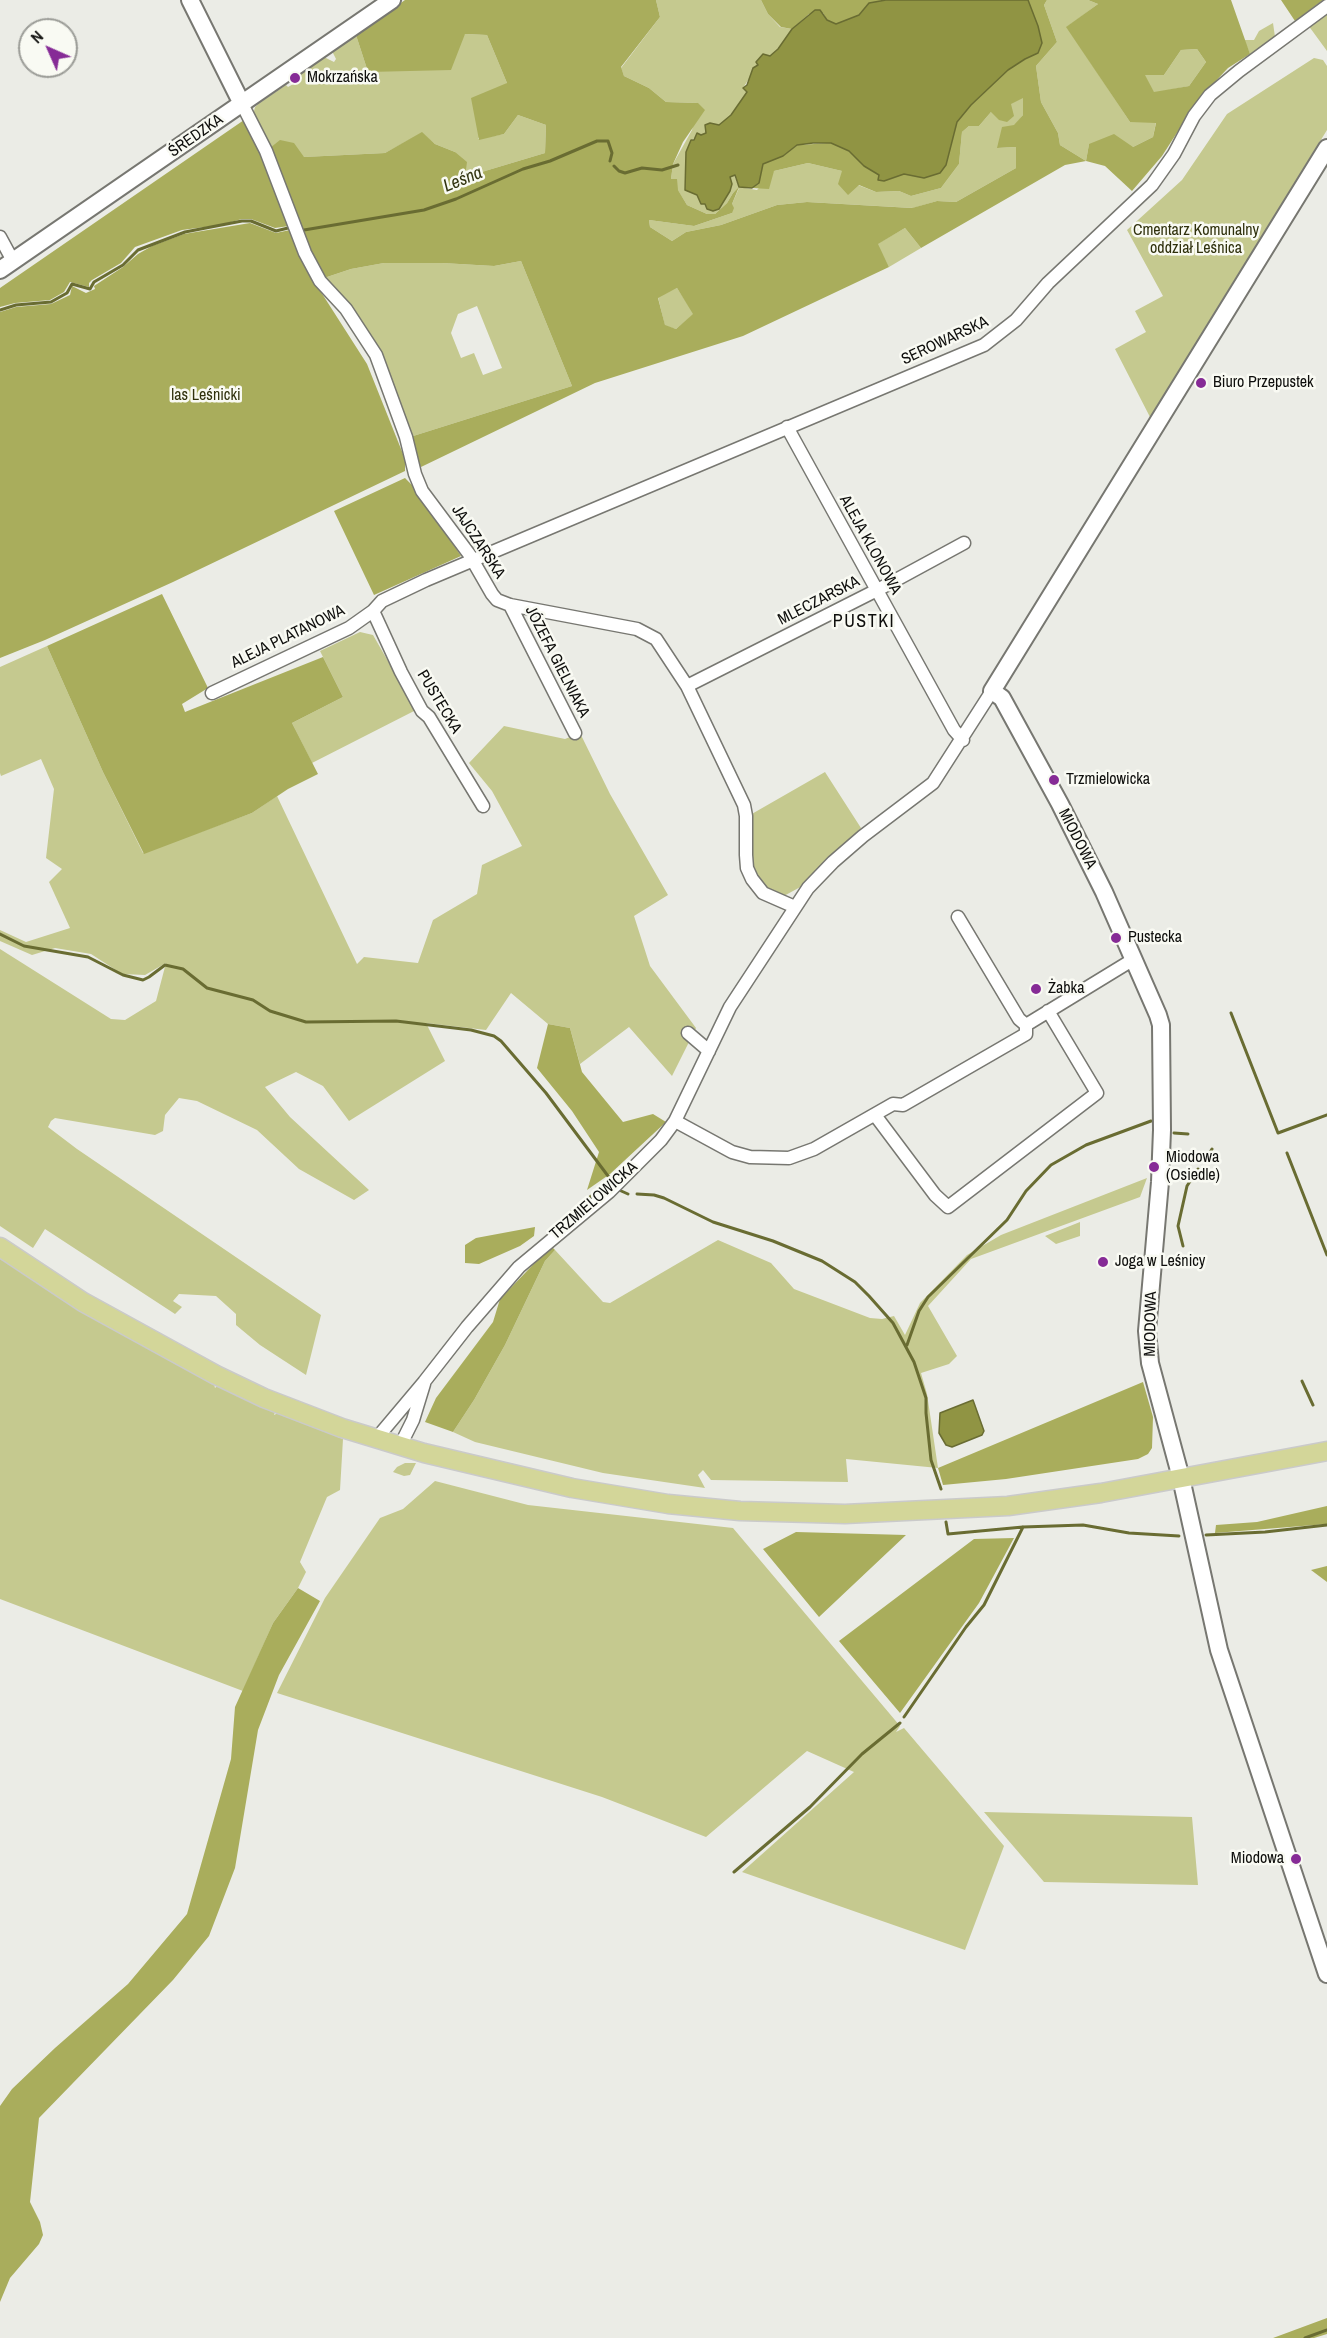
<!DOCTYPE html>
<meta charset="utf-8">
<style>
body{margin:0}
#map{position:relative;width:1327px;height:2338px;overflow:hidden;background:#ebece6;font-family:"Archivo Narrow",sans-serif}
canvas{display:block}
.north{position:absolute;left:18px;top:18px;width:60px;height:60px;box-sizing:border-box;background:#f9faf3;border:2px solid #9b9c97;border-radius:50%;rotate:315deg;font-size:16px;font-weight:700;line-height:24px;text-align:center;color:#0e0e0c}
.north::after{content:'';display:block;margin:auto;width:21px;height:27px;background:#862b96;clip-path:polygon(50% 0,100% 100%,50% 72%,0 100%)}
</style>
<div id="map">
<canvas width="1327" height="2338"></canvas>
<div class="north">N</div>
</div>
<script>
const g = document.querySelector('canvas').getContext('2d');
g.lineJoin = 'round';
function paint(path, color) { g.fillStyle = color; g.fill(path, 'evenodd'); }
const poly = rows => new Path2D(rows.map(r => 'M' + r).join(''));
function trace(path, color, width, dash) { g.strokeStyle = color; g.lineWidth = width; g.lineCap = dash ? 'butt' : 'round'; g.setLineDash(dash || []); g.stroke(path); }
function label(font, color, halo, rows, align = 'center') {
  g.font = font + ' "Archivo Narrow",sans-serif'; g.lineWidth = 5; g.setLineDash([]); g.textBaseline = 'middle'; g.strokeStyle = halo; g.fillStyle = color; for (const [text, x, y, turn = 0] of rows) {
    g.save(); g.translate(x, y); g.rotate((+turn || 0) * Math.PI / 180); g.textAlign = isNaN(turn) ? turn : align; if (halo) g.strokeText(text, 0, 0); g.fillText(text, 0, 0); g.restore();
  }
}
paint(poly([
 [656,0,761,0,768,14,780,27,792,29,778,49,770,56,763,54,757,62,758,65,743,88,747,92,731,115,719,125,710,123,706,126,706,133,691,140,686,152,685,190,697,195,701,204,721,203,726,198,730,178,734,175,739,187,757,190,774,171,808,163,842,171,858,185,876,192,899,191,911,196,941,188,959,164,962,132,969,126,979,126,991,112,1023,97,1023,115,998,148,1016,147,1016,168,956,202,937,201,913,208,807,202,777,205,721,225,686,232,672,241,650,227,649,220,694,226,732,213,732,204,739,188,733,193,727,203,715,214,707,214,687,205,671,179,673,164,692,130,698,103,666,102,649,88,624,76,621,68,660,17],
 [1047,0,1088,0,1098,4,1067,27,1130,122,1156,122,1153,137,1133,147,1089,144,1086,161,1060,145,1058,133,1041,102,1036,66,1057,42,1044,5],
 [1327,11,1327,51,1308,25],
 [1273,23,1275,37,1250,54,1244,40,1254,40,1259,31],
 [465,34,487,35,507,83,478,139,504,134,518,115,546,125,545,153,465,177,455,152,435,144,422,133,385,153,304,157,270,148,253,115,255,107,258,104,286,85,288,87,295,83,293,79,324,57,334,62,336,59,332,51,356,35,368,72],
 [1197,49,1206,62,1189,86,1154,93,1144,75,1164,75,1181,50],
 [1314,58,1323,60,1327,66,1327,130,1150,417,1115,349,1146,332,1135,311,1163,296,1127,230,1182,180,1227,114],
 [905,228,921,248,889,267,877,244],
 [521,261,572,386,410,437,389,376,321,279,351,269,384,263,442,263,494,266],
 [477,306,502,368,483,375,474,353,461,358,451,333,458,314],
 [677,288,694,314,676,329,665,326,658,297],
 [360,632,373,635,416,710,312,763,292,723,343,697,320,651],
 [47,646,103,772,143,853,252,813,277,796,357,964,364,957,418,963,433,920,477,894,482,865,522,846,492,791,469,763,504,726,565,739,580,733,610,794,668,895,634,916,650,966,696,1028,672,1076,629,1027,580,1064,570,1028,548,1024,511,993,486,1030,426,1023,445,1061,349,1121,323,1086,296,1072,265,1087,290,1117,369,1190,354,1200,299,1169,257,1130,197,1101,179,1098,165,1115,163,1131,155,1135,55,1118,51,1121,48,1127,77,1149,321,1315,306,1375,260,1345,236,1325,236,1314,216,1296,179,1294,173,1301,182,1307,175,1314,45,1229,33,1248,0,1226,0,949,111,1019,125,1020,156,1001,166,963,145,975,122,974,91,954,55,948,32,955,0,941,0,930,26,942,70,928,49,882,62,869,46,858,54,789,41,759,1,776,0,773,0,667],
 [825,772,861,828,804,885,782,897,765,888,756,875,752,863,750,815],
 [1147,1178,1140,1197,971,1259,928,1306,957,1356,949,1364,921,1373,927,1394,938,1468,846,1459,848,1482,711,1480,703,1470,698,1475,705,1488,603,1473,475,1442,453,1432,474,1400,505,1345,545,1261,555,1250,603,1302,610,1303,718,1240,771,1263,794,1289,870,1318,882,1319,894,1316,905,1335,920,1303,967,1255,1001,1235],
 [1080,1222,1080,1236,1056,1244,1045,1236],
 [0,1255,7,1263,180,1366,184,1365,214,1384,215,1388,217,1386,275,1412,274,1415,278,1413,343,1439,340,1490,327,1497,300,1562,306,1572,298,1588,273,1623,243,1691,0,1599],
 [405,1463,416,1463,410,1475,404,1476,393,1472,397,1467],
 [435,1481,528,1505,733,1528,900,1726,896,1732,904,1728,1004,1846,965,1950,742,1872,854,1772,807,1751,706,1837,602,1797,277,1693,325,1598,380,1518,403,1509],
 [984,1812,1192,1817,1198,1885,1044,1882]
]), '#c5c98f');
paint(poly([
 [405,0,656,0,660,17,621,67,624,76,649,88,666,102,698,103,705,110,683,142,673,164,671,179,677,179,678,190,687,205,707,214,715,214,727,203,733,193,739,187,732,204,734,208,732,213,694,226,649,220,650,227,672,241,686,232,721,225,777,205,807,202,912,208,937,201,956,202,1016,168,1016,147,997,148,1002,127,1014,125,1023,115,1023,98,1011,104,1014,116,1007,122,999,120,991,112,979,126,969,126,962,132,959,164,941,188,911,196,899,191,876,192,859,185,848,195,838,184,842,171,808,163,774,171,769,189,752,188,759,183,762,164,783,156,797,145,831,143,850,151,864,166,876,172,884,181,904,174,924,178,946,165,957,122,971,105,1008,70,1025,59,1038,53,1042,43,1028,0,1047,0,1044,5,1057,42,1036,66,1041,102,1058,133,1060,145,1086,161,1089,144,1114,134,1133,147,1153,137,1156,123,1130,122,1066,27,1098,4,1088,0,1231,0,1250,54,1228,68,1198,100,1162,156,1132,191,1105,166,1086,161,1065,165,921,248,905,228,878,244,889,267,743,336,595,383,421,467,412,452,410,437,572,386,521,261,494,266,442,263,384,263,351,269,321,279,270,148,280,140,294,143,304,157,385,153,422,132,435,144,455,152,467,162,465,177,545,153,546,125,518,115,504,134,479,140,471,98,507,83,487,35,465,34,451,70,368,72,356,35],
 [1197,49,1206,62,1189,86,1154,92,1145,75,1164,75,1181,50],
 [677,288,693,314,676,329,665,325,658,298],
 [761,0,886,0,869,3,859,15,836,24,827,20,823,13,809,14,792,29,781,27,768,14],
 [1281,0,1323,0,1295,21],
 [244,120,268,168,289,226,275,228,251,219,242,219,220,225,182,230,135,247,121,263,92,280,89,283,89,287,70,282,64,292,50,300,15,303,0,307,0,288],
 [250,223,276,233,290,230,312,278,367,364,405,459,405,471,173,582,45,640,0,658,0,312,16,307,51,304,70,295,72,286,86,293,95,289,94,286,123,267,138,254,152,246,184,234],
 [405,478,416,489,461,556,374,595,334,511],
 [162,594,208,688,182,704,185,712,323,657,343,697,292,723,318,774,288,789,252,813,144,854,103,772,47,646],
 [548,1024,570,1028,582,1072,623,1122,653,1114,666,1122,610,1174,587,1190,599,1152,572,1111,537,1068],
 [535,1227,534,1236,520,1246,479,1264,465,1263,465,1245,476,1238],
 [551,1246,555,1250,545,1261,505,1345,474,1400,453,1432,425,1422,436,1398,493,1322,500,1299],
 [1143,1382,1153,1417,1152,1448,1148,1454,1138,1459,1006,1479,943,1485,938,1468],
 [1327,1506,1327,1524,1215,1533,1216,1525,1257,1522],
 [796,1532,906,1535,819,1617,763,1549],
 [1014,1538,979,1603,900,1713,839,1641,974,1539],
 [1327,1566,1327,1582,1311,1570],
 [298,1588,320,1601,279,1675,258,1730,235,1868,209,1936,173,1980,39,2118,30,2202,40,2222,43,2235,39,2244,10,2278,0,2302,0,2106,12,2089,55,2048,128,1984,187,1914,231,1759,235,1707,273,1623],
 [1327,2318,1327,2334,1314,2338,1273,2338]
]), '#a9ad5c');
const water = poly([
 [886,0,1028,0,1038,26,1042,43,1038,53,1025,59,1008,70,971,105,957,122,946,165,940,173,924,178,904,174,884,181,878,180,879,175,864,166,849,151,831,143,813,143,797,145,783,156,763,164,759,183,752,188,739,187,735,175,730,177,732,184,730,191,719,209,713,211,707,209,705,204,701,204,697,195,685,190,686,152,691,140,694,140,697,133,701,135,706,133,705,125,710,123,719,125,731,115,747,92,743,88,747,85,753,68,758,65,756,62,763,54,770,56,778,49,792,29,815,10,820,10,827,20,836,24,859,15,869,3,886,0],
 [973,1400,984,1431,982,1435,952,1447,946,1445,939,1433,940,1413,973,1400]
]);
paint(water, '#909443');
trace(water, '#696c32', 1.5);
trace(poly([
 [614,166,619,171,625,173,642,168,662,170,678,165],
 [304,230,424,210,456,199,523,169,550,161,597,141,608,141,612,153,610,161],
 [0,310,16,305,51,302,67,293,72,284,90,289,94,282,123,265,138,250,185,232,242,221,251,221,276,231,288,228],
 [0,934,24,946,88,957,123,975,143,980,149,977,165,965,183,969,207,988,253,1000,270,1011,306,1022,396,1021,471,1030,494,1036,501,1041,546,1093,611,1180,557,1224],
 [1231,1013,1278,1133,1327,1115],
 [1174,1133,1188,1134],
 [1287,1153,1327,1255],
 [1206,1159,1212,1149],
 [619,1190,628,1194],
 [637,1194,654,1195,664,1198,713,1222,773,1241,822,1261,855,1282,869,1296,893,1323,914,1362,926,1398,926,1413,931,1460,941,1489],
 [1183,1246,1178,1226,1187,1186,1198,1169],
 [907,1345,919,1311,928,1297,1007,1220,1026,1191,1051,1165,1086,1145,1151,1121],
 [1302,1381,1313,1405],
 [946,1522,948,1534,1023,1527,1083,1525,1129,1533,1179,1536],
 [1206,1535,1265,1532,1327,1525],
 [904,1717,966,1627,984,1605,1023,1527],
 [734,1872,810,1807,862,1754,900,1723],
 [1305,2338,1327,2330]
]), '#696c32', 3);
const street = poly([
 [242,104,266,151,305,253,320,281,346,309,376,355,406,437,415,474,422,491,469,554,492,594,497,600,510,605,637,629,656,639,687,686,744,805,746,816,746,855,747,868,752,879,763,893,795,907],
 [0,237,13,261],
 [787,427,954,730,963,740],
 [510,605,575,733],
 [373,611,401,672,422,711,429,717,483,806],
 [687,686,883,587,964,543],
 [212,693,349,628,373,611,382,601,426,580,984,345,1016,320,1048,283,1152,185,1174,154,1194,116,1210,95,1239,71,1327,6],
 [958,917,1019,1019,1026,1025],
 [688,1033,709,1051],
 [875,1115,935,1195,948,1207,1097,1093,1048,1011],
 [675,1121,732,1152,750,1157,789,1158,814,1149,893,1104,903,1105,1026,1034,1026,1025,1134,959],
 [376,1439,424,1382,467,1327,519,1267,609,1192,661,1140,675,1121,730,1007,808,888,833,862,863,836,933,783,992,691],
 [400,1446,413,1420,424,1384]
]);
const secondary = poly([
 [190,0,242,104],
 [1327,148,992,691,1002,698,1060,804,1104,892,1158,1015,1161,1025,1162,1130,1160,1182,1147,1331,1150,1363,1181,1478,1219,1650,1327,1974],
 [0,270,392,0]
]);
const primary = poly([
 [0,1247,83,1302,216,1375,264,1398,342,1428,424,1453,572,1488,668,1504,740,1511,845,1514,1008,1506,1101,1493,1327,1451]
]);
trace(street, '#777771', 15);
trace(secondary, '#777771', 20);
trace(primary, '#cacaca', 21);
trace(street, '#fff', 12);
trace(secondary, '#fff', 16);
trace(primary, '#d3d699', 18);
for (const [x, y, r, color] of [
 [295,78,6,"#862b96"],
 [1201,383,6,"#862b96"],
 [1054,780,6,"#862b96"],
 [1116,938,6,"#862b96"],
 [1036,989,6,"#862b96"],
 [1154,1167,6,"#862b96"],
 [1103,1262,6,"#862b96"],
 [1296,1859,6,"#862b96"]
]) { const dot = new Path2D(); dot.arc(x, y, r, 0, 2 * Math.PI); g.fillStyle = color; g.fill(dot); trace(dot, '#f9faf3', 2); }
label('16px', '#0e0e0c', '#f9faf3', [
 ["Mokrzańska",307,78],
 ["Biuro Przepustek",1213,383],
 ["Trzmielowicka",1066,780],
 ["Pustecka",1128,938],
 ["Żabka",1048,989],
 ["Miodowa",1166,1158],
 ["(Osiedle)",1166,1176],
 ["Joga w Leśnicy",1115,1262],
 ["Miodowa",1284,1859,"right"]
], 'left');
label('16px', '#0e0e0c', '#f9faf3', [
 ["ŚREDZKA",196,136,-35],
 ["SEROWARSKA",945,341,-25],
 ["JAJCZARSKA",478,542,57],
 ["ALEJA KLONOWA",870,545,61],
 ["MLECZARSKA",819,601,-27],
 ["ALEJA PLATANOWA",288,637,-26],
 ["JÓZEFA GIELNIAKA",557,662,63],
 ["PUSTECKA",439,702,59],
 ["MIODOWA",1077,839,63],
 ["TRZMIELOWICKA",594,1201,-41],
 ["MIODOWA",1151,1324,-89]
]);
label('16px', '#2f300c', '#f9faf3', [
 ["Cmentarz Komunalny",1196,231],
 ["oddział Leśnica",1196,249],
 ["las Leśnicki",206,396]
]);
label('italic 18px', '#323410', '#f9faf3', [
 ["Leśna",463,180,-22]
]);
g.letterSpacing = '1.5px';
label('18px', '#0e0e0c', '#f9faf3', [
 ["PUSTKI",864,622]
]);
g.letterSpacing = '0px';
</script>
